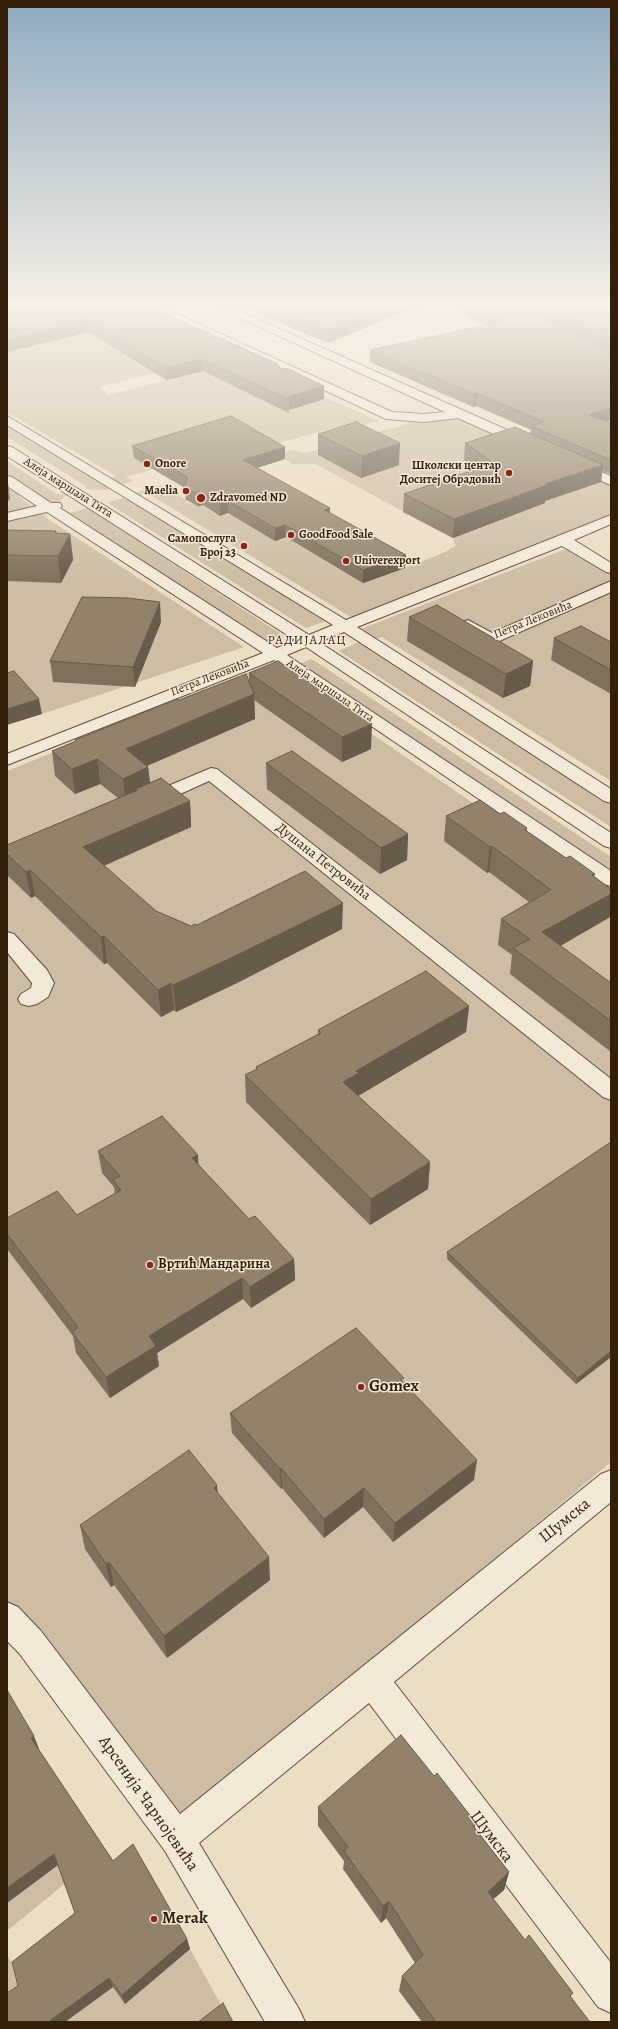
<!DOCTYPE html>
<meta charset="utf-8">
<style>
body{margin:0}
#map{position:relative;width:618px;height:2029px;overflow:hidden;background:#ecddc5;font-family:Alegreya,serif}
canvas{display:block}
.frame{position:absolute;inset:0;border:8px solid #331f09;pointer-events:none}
</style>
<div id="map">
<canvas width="618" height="2029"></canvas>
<div class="frame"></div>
</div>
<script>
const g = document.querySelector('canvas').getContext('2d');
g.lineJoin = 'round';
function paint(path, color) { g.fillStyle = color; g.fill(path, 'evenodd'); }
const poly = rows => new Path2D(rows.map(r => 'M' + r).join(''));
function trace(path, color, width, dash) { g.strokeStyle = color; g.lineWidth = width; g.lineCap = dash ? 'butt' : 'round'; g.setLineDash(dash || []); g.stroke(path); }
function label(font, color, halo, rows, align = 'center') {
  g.font = font + ' Alegreya,serif'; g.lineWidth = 3; g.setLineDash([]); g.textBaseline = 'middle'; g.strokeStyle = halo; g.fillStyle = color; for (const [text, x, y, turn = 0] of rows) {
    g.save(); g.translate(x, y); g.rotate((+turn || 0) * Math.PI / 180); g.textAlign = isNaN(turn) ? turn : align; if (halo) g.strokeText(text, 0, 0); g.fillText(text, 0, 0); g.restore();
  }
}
paint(poly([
 [102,328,159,372,99,387,108,395,216,367,307,390,379,421,359,426,352,423,279,443,252,445,207,454,126,477,133,481,119,486,107,479,116,476,7,412,7,352],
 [456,417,611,485,611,514,351,617,147,493,137,496,132,494,161,485,172,491,172,494,179,495,183,498,187,497,186,503,203,505,220,516,235,513,405,568,445,552,455,546,453,538,315,464,292,464,284,458,281,453,293,450,305,453,375,436,375,432,398,427,414,420],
 [7,422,114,488,105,490,86,489,86,486,7,437],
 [7,461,57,494,67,494,59,503,46,506,7,478],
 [7,487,19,496,35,510,7,516],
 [124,498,329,620,306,628,109,504,109,502],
 [87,508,284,636,264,643,70,513],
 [32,514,46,515,45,517,244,647,42,714,17,686,7,689,7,519],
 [568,548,611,573,611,781,382,637,359,642,611,805,611,827,339,651,359,642,346,635],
 [312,659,611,857,611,875,297,665],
 [278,661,281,672,611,897,611,1462,179,1822,7,1604,7,771],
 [94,1839,105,1851,7,1931,7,1903],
 [190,1949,225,2012,212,2022,65,2022,113,1987],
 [7,1955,18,1972,24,1995,7,2006]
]), '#cdbda5');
const minor = poly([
 [137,302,151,302,392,412,424,414,445,412,205,302,219,302,532,441,533,444,527,448,522,447,458,418,424,422,386,419,137,302],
 [7,416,346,620,611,515,611,524,574,540,611,563,611,573,606,572,562,546,357,627,611,789,611,803,604,801,344,632,319,642,611,833,611,848,604,846,306,647,287,655,611,871,611,886,604,884,274,660,7,765,7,754,263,653,47,512,7,521,7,513,37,506,7,486,7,476,12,477,51,503,60,503,62,506,60,508,277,648,295,640,7,456,7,446,12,447,309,635,333,625,7,425,7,416],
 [575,461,611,476,611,485,570,468,568,465,570,462,575,461],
 [611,581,611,592,497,642,485,642,462,628,460,625,462,622,468,620,492,633,611,581],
 [211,768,217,769,611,1079,611,1100,603,1097,209,781,156,805,149,807,142,805,140,801,142,797,211,768],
 [7,932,14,934,47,970,54,983,48,997,37,1004,29,1006,21,1004,18,999,21,994,31,988,32,983,7,952,7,932],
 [611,1470,611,1502,394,1682,611,1963,611,2013,598,2007,369,1703,199,1843,299,2009,305,2022,265,2022,165,1851,19,1653,7,1641,7,1602,18,1607,41,1631,180,1814,601,1474,611,1470]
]);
trace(minor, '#614e38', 2);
paint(minor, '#f3e9d9');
paint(poly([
 [7,302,150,307,280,369,324,399,289,410,289,413,203,371,166,380,89,332,7,352],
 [155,302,178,302,164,306],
 [229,302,426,302,328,343],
 [444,302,611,302,611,420,606,421,611,423,611,474,602,471,601,482,545,501,545,503,453,538,403,512,404,494,476,469,464,460,465,443,530,434,531,430,476,406,473,407,370,362,370,350,484,325],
 [318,434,399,465,361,478,318,455],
 [132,446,285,447,285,459,257,468,330,513,406,555,405,568,363,583,286,537,275,541,228,513,220,516,203,505,198,506,186,500,185,488,134,458],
 [7,530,56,531,56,533,70,534,73,560,61,583,7,581],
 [409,617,533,661,530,686,503,698,407,641],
 [161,622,135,687,53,682,50,661],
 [554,638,611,642,611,694,551,660],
 [249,673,371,749,342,762,254,700,255,719,147,766,148,767,150,782,190,801,191,827,104,866,156,911,191,926,342,929,239,982,176,1012,174,1010,161,1017,107,963,104,964,35,896,31,898,7,875,7,845,118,798,100,784,75,794,55,776,52,751,75,742,75,740,179,700,249,683],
 [266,763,408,834,407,860,380,874,267,789],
 [500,814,527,828,527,831,566,858,595,874,594,877,610,917,560,946,611,983,611,1052,510,974,512,955,498,945,501,919,529,902,489,872,487,873,444,841,446,816],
 [469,1006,466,1032,358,1096,430,1162,428,1189,370,1225,246,1102,245,1075,256,1070,256,1067,318,1034,318,1030],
 [611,1142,611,1357,576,1384,447,1259,447,1252],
 [98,1151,198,1155,198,1164,249,1219,294,1259,295,1280,251,1308,243,1299,157,1353,159,1366,110,1398,76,1353,73,1336,7,1249,7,1218,77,1215,115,1194,114,1187,102,1173],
 [403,1382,474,1480,393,1542,363,1507,324,1538,282,1488,281,1489,232,1433,230,1413],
 [218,1493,270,1580,167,1658,114,1585,111,1587,85,1549,80,1525],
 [7,1690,39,1749,38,1749,113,1861,187,1939,190,1949,125,2004,113,1987,65,2022,7,2022,18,1986,75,1913,58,1865,7,1903],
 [434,1776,476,1823,475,1828,509,1872,504,1890,493,1899,590,2022,422,2022,399,1991,402,1976,415,1963,386,1918,381,1923,343,1869,344,1861,318,1826,318,1807]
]), '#7e705c');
paint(poly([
 [137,302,149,302,150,310],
 [163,302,178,302,164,306],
 [399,302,426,302,328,343,328,331],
 [87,320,89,332,7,352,7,340],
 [202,359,203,371,166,380,166,368],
 [324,386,324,399,289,410,289,400,288,397],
 [477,393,476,406,473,407,474,394],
 [611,408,611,420,588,427,589,415],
 [400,443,399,465,361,478,362,456],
 [285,447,285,459,243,472,243,460],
 [603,465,601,482,545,501,545,503,453,538,454,519,545,484],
 [8,482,10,500,7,501,7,483],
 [202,492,203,505,198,506,197,494],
 [228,501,228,513,220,516,220,503],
 [330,508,330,520,325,510],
 [285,525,286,537,275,541,275,528],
 [56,531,59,555,70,534,73,560,61,583,55,533],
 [406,555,405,568,363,583,363,570],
 [160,602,161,622,135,687,133,667],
 [533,661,530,686,503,698,506,674],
 [254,694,255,719,128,774,126,749],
 [39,699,42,714,7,725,7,709],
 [372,724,371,749,342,762,342,737],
 [97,759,100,784,75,794,72,769],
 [148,767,151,793,138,790,136,789,137,799,126,804,123,779],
 [190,801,191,827,86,873,83,847],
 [408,834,407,860,380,874,381,848],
 [492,846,489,872,487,873,490,847],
 [30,870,35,896,31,898,26,872],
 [611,894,611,913,610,917,538,959,542,932],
 [343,903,342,929,239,982,176,1012,173,985],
 [104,936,107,963,104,964,101,937],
 [171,983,174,1010,161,1017,158,990],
 [469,1006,466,1032,358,1096,358,1099,343,1082,356,1071],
 [198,1155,199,1176,192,1158],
 [430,1162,428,1189,370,1225,371,1199],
 [294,1259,295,1280,251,1308,250,1287],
 [242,1278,243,1299,157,1353,159,1366,110,1398,106,1377,149,1336],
 [611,1351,611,1357,576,1384,578,1378],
 [477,1460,474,1480,393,1542,395,1523],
 [281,1468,282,1488,281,1489,280,1469],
 [217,1485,219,1510,214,1488],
 [364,1488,363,1507,324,1538,324,1519],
 [269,1557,270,1580,167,1658,164,1636],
 [109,1562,114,1585,111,1587,106,1564],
 [34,1736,39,1749,36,1751,31,1738],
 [54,1854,58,1865,7,1903,7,1888],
 [509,1872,504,1890,482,1909,488,1892],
 [389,1901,386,1918,381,1923,383,1906],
 [187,1939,190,1949,125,2004,122,1995],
 [109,1978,113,1987,65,2022,48,2022]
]), '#675b4b');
const building = poly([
 [7,302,139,302,278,364,280,369,286,368,324,386,288,397,289,400,202,359,166,368,87,320,7,340,7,302],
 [257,302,399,302,328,331,257,302],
 [465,302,517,302,611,353,611,408,589,415,611,423,611,460,531,426,544,422,477,393,474,394,370,350,500,322,465,302],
 [536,302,611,302,611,343,536,302],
 [231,416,285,447,243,460,330,508,325,510,406,555,363,570,285,525,275,528,228,501,220,503,202,492,197,494,185,488,187,477,132,446,231,416],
 [356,422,400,443,362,456,318,434,356,422],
 [515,427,603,465,545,484,547,485,454,519,404,494,494,463,465,443,515,427],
 [7,530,56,531,55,533,70,534,58,556,7,555,7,530],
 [82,597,128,598,160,602,133,667,50,661,82,597],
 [437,605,533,661,506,674,409,617,437,605],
 [581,626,611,642,611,670,554,638,581,626],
 [278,661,372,724,342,737,249,673,278,661],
 [14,671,39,699,7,709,7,673,14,671],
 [246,674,254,694,126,749,148,767,123,779,97,759,72,769,52,751,76,741,75,740,177,699,179,700,246,674],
 [292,751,408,834,381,848,266,763,292,751],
 [161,778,190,801,83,847,156,911,191,926,195,924,197,925,305,871,343,903,237,955,173,985,171,983,158,990,104,936,101,937,30,870,26,872,7,854,7,845,138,790,136,789,161,778],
 [480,800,500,814,504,812,527,828,525,830,566,858,570,856,595,874,592,875,611,889,611,894,542,932,611,983,611,1021,513,948,530,939,501,919,551,890,492,846,490,847,446,816,480,800],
 [426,971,469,1006,356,1071,359,1073,343,1082,430,1162,371,1199,245,1075,257,1069,256,1067,321,1033,318,1030,426,971],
 [162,1116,198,1155,192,1158,249,1219,255,1216,294,1259,250,1287,242,1278,149,1336,156,1346,106,1377,72,1332,78,1327,7,1234,7,1218,57,1191,77,1215,121,1190,113,1180,120,1176,98,1151,162,1116],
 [611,1142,611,1351,578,1378,447,1252,611,1142],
 [356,1328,404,1378,401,1380,477,1460,395,1523,364,1488,324,1519,281,1468,280,1469,230,1413,356,1328],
 [189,1450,217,1485,214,1488,269,1557,164,1636,109,1562,106,1564,80,1525,189,1450],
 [7,1690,34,1736,31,1738,113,1861,133,1844,187,1939,122,1995,109,1978,48,2022,7,2022,7,1993,18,1986,12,1962,75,1913,54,1854,7,1888,7,1690],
 [401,1735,434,1776,437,1773,476,1823,473,1826,509,1872,488,1892,525,1940,529,1935,573,1993,570,1996,590,2022,436,2022,402,1976,423,1955,389,1901,383,1906,344,1851,348,1847,318,1807,401,1735],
 [223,2003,233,2022,198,2022,223,2003]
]);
paint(building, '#93826b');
trace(building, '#675b4b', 1);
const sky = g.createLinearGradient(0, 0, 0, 586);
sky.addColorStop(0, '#90aac0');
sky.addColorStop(0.52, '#f6f0e5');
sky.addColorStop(1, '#f6f0e500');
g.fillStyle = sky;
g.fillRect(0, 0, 618, 586);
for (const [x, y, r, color] of [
 [147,464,4,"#8f2418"],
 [509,473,4,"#8f2418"],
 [186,491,4,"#8f2418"],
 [201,498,5,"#8f2418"],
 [291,535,4,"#8f2418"],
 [244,546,4,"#8f2418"],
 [346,561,4,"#8f2418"],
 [150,1265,4,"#8f2418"],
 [361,1387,4,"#8f2418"],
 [154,1919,4,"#8f2418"]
]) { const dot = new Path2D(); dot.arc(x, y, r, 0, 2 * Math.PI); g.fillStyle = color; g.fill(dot); trace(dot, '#f3e9d9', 1.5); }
label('bold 12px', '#331f09', '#f3e9d9', [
 ["Onore",155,464],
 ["Школски центар",501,466,"right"],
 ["Доситеј Обрадовић",501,480,"right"],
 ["Maelia",178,491,"right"],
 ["Zdravomed ND",210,498],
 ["GoodFood Sale",299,535],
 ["Самопослуга",236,539,"right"],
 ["Број 23",236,553,"right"],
 ["Univerexport",354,561]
], 'left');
label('12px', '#331f09', '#f3e9d9', [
 ["Алеја маршала Тита",68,488,32],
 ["Петра Лековића",533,620,-22],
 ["Петра Лековића",210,678,-21],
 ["Алеја маршала Тита",330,691,34]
]);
g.letterSpacing = '1px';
label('13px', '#331f09', '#f3e9d9', [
 ["РАДИЈАЛАЦ",307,641]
]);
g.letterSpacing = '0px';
label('14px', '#331f09', '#f3e9d9', [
 ["Душана Петровића",323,862,38]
]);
label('bold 14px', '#331f09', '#f3e9d9', [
 ["Вртић Мандарина",158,1265]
], 'left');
label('bold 17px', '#331f09', '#f3e9d9', [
 ["Gomex",369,1387],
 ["Merak",162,1919]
], 'left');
label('17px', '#331f09', '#f3e9d9', [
 ["Шумска",565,1521,-39],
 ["Арсенија Чарнојевића",148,1804,55],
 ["Шумска",491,1837,53]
]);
</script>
